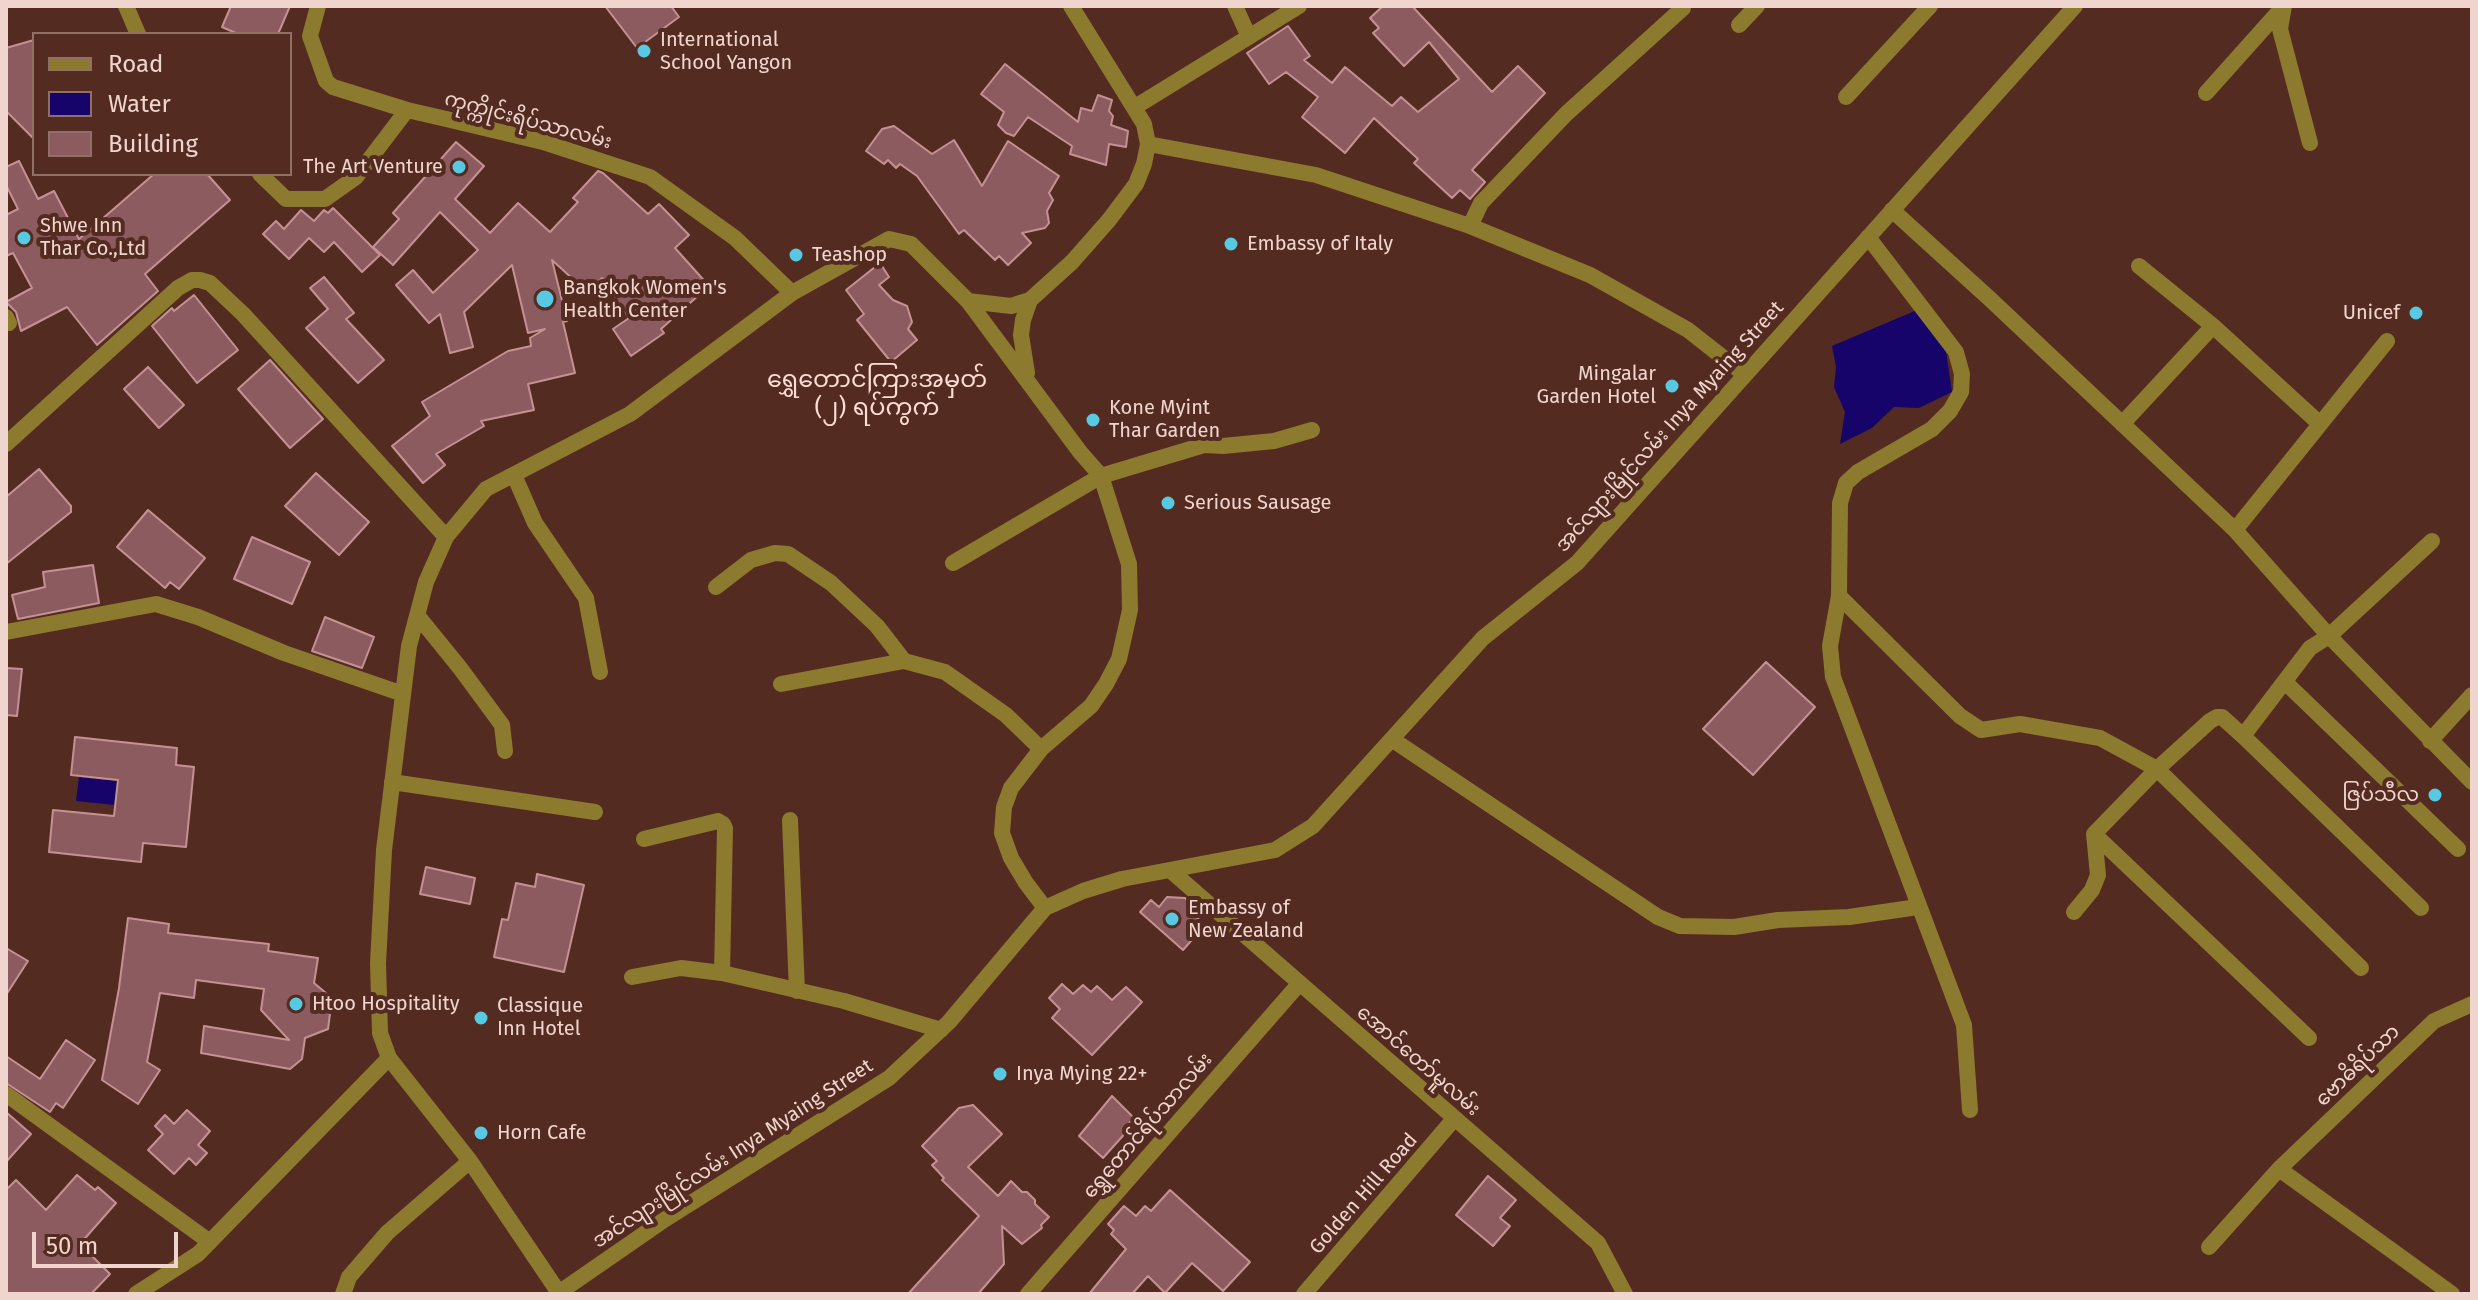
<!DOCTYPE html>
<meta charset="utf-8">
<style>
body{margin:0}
#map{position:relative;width:2478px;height:1300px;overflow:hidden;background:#542b21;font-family:"Fira Sans",sans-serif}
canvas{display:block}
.frame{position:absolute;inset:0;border:8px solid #f0d5ce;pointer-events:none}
.legend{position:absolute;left:32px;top:32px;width:260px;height:144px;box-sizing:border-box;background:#542b21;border:2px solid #926f66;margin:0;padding:10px 14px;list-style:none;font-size:24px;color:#f0d5ce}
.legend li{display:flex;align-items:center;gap:16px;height:40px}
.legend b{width:40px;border:2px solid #926f66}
.scale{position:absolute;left:32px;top:1232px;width:146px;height:36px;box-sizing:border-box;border:4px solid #f0d5ce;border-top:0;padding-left:10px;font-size:24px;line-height:28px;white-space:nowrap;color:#f0d5ce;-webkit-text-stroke:6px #542b21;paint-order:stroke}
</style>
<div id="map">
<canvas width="2478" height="1300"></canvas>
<div class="frame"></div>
<ul class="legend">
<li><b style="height:10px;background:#8c7a2f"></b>Road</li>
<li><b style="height:22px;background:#17046a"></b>Water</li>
<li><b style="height:22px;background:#8b5b5f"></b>Building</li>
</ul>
<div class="scale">50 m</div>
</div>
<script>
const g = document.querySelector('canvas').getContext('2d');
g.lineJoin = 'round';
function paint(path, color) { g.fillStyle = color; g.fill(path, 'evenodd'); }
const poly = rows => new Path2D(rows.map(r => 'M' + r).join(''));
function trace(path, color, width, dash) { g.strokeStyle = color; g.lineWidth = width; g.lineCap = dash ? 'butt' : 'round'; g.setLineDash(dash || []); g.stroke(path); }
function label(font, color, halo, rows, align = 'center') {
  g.font = font + ' "Fira Sans","Noto Sans Myanmar",sans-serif'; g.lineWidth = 8; g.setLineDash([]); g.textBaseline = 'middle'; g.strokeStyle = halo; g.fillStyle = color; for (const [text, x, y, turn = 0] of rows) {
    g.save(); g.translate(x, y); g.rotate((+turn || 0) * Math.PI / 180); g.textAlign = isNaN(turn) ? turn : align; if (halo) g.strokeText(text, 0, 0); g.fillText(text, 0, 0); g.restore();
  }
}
paint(poly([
 [1917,310,1946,351,1952,392,1919,408,1894,407,1872,428,1840,444,1845,412,1834,387,1836,367,1832,346],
 [79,777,117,781,114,805,76,801]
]), '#17046a');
const building = poly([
 [231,6,290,6,278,34,238,34,222,27,231,6],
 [605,6,671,6,679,17,637,48,605,6],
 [1383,6,1412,6,1492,92,1518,66,1545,93,1472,170,1485,182,1470,199,1460,190,1452,198,1414,163,1418,159,1374,118,1345,153,1302,117,1318,97,1286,72,1269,84,1247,53,1288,26,1310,56,1304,60,1332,83,1345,67,1392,106,1401,97,1418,112,1459,79,1429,42,1404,66,1373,33,1379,28,1370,18,1383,6],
 [34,40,34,139,6,111,6,48,34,40],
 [1005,64,1078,122,1081,108,1092,111,1098,95,1112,100,1109,111,1113,116,1111,125,1128,131,1126,147,1109,144,1106,165,1070,154,1072,146,1028,117,1014,136,1006,133,998,125,1004,112,981,94,1005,64],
 [894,126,932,154,954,140,982,186,1008,141,1059,176,1049,193,1053,200,1047,211,1049,223,1045,228,1022,233,1031,243,1008,265,999,256,995,260,964,230,959,234,917,176,900,164,896,168,888,160,884,164,866,151,882,129,894,126],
 [456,142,484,166,455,199,490,233,518,203,550,232,578,202,573,198,598,171,603,173,648,214,659,204,689,235,675,248,709,286,661,329,664,333,631,356,613,329,629,318,602,278,588,293,552,260,567,321,563,322,575,373,528,384,534,410,481,421,484,426,436,454,445,465,423,483,392,446,430,416,422,402,508,351,531,346,530,338,545,329,528,333,512,265,464,312,473,347,450,353,440,314,429,323,396,285,413,270,433,293,478,250,440,212,393,265,373,247,399,219,393,213,456,142],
 [19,161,38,199,54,191,79,239,154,174,207,174,230,200,145,274,158,291,97,345,67,307,21,331,16,312,6,302,32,288,13,253,6,256,6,215,18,209,6,185,6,167,19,161],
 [333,208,380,255,362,272,334,242,324,252,309,238,289,259,263,234,276,221,284,229,301,210,314,221,324,210,328,213,333,208],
 [880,263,889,277,879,285,893,300,907,306,912,322,908,329,917,340,891,362,857,320,864,314,846,290,880,263],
 [324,277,354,313,346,319,384,360,358,383,306,328,328,309,310,288,324,277],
 [194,295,238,350,197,383,152,326,172,308,174,311,194,295],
 [270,360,323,419,290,448,238,389,270,360],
 [148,367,184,405,159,428,124,389,148,367],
 [39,469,71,506,71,512,6,564,6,497,39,469],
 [316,473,369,522,339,555,285,506,316,473],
 [148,510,205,558,179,589,170,582,165,588,117,547,148,510],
 [252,537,310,562,292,604,234,579,252,537],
 [93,565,99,603,18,619,12,595,45,587,43,572,93,565],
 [325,617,374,637,362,668,312,651,325,617],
 [1766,662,1815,707,1753,775,1703,729,1766,662],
 [6,668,22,669,17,716,6,715,6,668],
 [75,737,177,748,176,765,194,767,186,847,143,843,141,862,49,852,53,810,114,816,118,780,71,775,75,737],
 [426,867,475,878,470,904,420,894,426,867],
 [537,874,584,885,564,972,494,957,502,919,508,920,516,883,535,887,537,874],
 [1167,897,1185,898,1202,914,1193,924,1198,933,1183,950,1140,912,1151,900,1159,907,1167,897],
 [128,918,169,924,168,933,269,944,268,951,318,958,314,983,332,998,328,1029,305,1038,302,1059,290,1069,201,1053,204,1026,289,1040,261,1010,264,989,196,980,194,998,160,993,147,1062,160,1070,138,1104,102,1080,119,988,128,918],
 [6,948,28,961,6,995,6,948],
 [1062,984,1073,994,1083,985,1091,992,1097,986,1112,1000,1126,987,1142,1002,1092,1055,1052,1018,1060,1009,1049,998,1062,984],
 [66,1040,95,1060,63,1108,56,1103,50,1112,6,1083,6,1056,40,1079,66,1040],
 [1112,1096,1134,1118,1126,1127,1129,1129,1103,1158,1079,1136,1112,1096],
 [973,1105,1002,1134,968,1167,998,1196,1011,1181,1022,1192,1027,1192,1035,1200,1035,1204,1049,1217,1041,1225,1042,1228,1022,1244,1002,1226,1004,1264,978,1294,908,1294,979,1216,942,1180,944,1178,932,1165,937,1161,922,1146,959,1108,973,1105],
 [187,1110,210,1131,198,1145,207,1153,196,1165,189,1158,174,1174,148,1150,163,1134,155,1126,165,1115,174,1124,187,1110],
 [6,1112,31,1134,6,1162,6,1112],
 [77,1175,95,1190,98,1187,116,1203,80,1244,110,1274,91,1294,6,1294,6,1190,16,1180,46,1210,77,1175],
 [1488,1176,1516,1200,1500,1218,1510,1226,1493,1246,1456,1215,1488,1176],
 [1170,1190,1250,1262,1223,1291,1192,1263,1165,1293,1148,1276,1132,1294,1089,1294,1126,1249,1111,1234,1114,1230,1108,1224,1124,1206,1136,1216,1145,1206,1151,1211,1170,1190]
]);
paint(building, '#8b5b5f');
trace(building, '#c59194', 2);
trace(poly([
 [126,6,138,34],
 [318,6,310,36,326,81,333,87,407,110],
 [1235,6,1249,37],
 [2284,6,2280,29,2310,143],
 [1739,25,1757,6],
 [2206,93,2282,8],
 [1846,97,1930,6],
 [1135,107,1299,6],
 [1148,144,1316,175,1470,226,1590,275,1688,330,1744,374],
 [260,174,286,199,325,199,356,177,407,110,442,118,543,142,650,177,735,238,792,293],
 [1892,210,1990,299,2235,530,2329,636,2472,782],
 [1470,226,1481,203,1566,114,1683,8],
 [1868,237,1956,352,1962,374,1961,392,1950,411,1932,429,1858,472,1846,483,1840,503,1839,596,1830,646,1833,677,1964,1025,1970,1110],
 [2139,266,2213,326,2320,424],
 [968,301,1011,306,1030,300,1072,262,1109,220,1136,184,1144,164,1148,144,1144,124,1071,6],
 [6,317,9,323],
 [1027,373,1021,335,1023,320,1030,300],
 [2122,424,2213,326],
 [6,444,178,288,192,280,200,280,210,283,243,314,446,537],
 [514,475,535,523,586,598,600,672],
 [2235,530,2387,341],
 [953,563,1101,476,1204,445,1223,446,1274,441,1312,430],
 [716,587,751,560,775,553,788,554,831,583,877,626,904,661],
 [1839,596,1960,716,1981,730,2020,724,2100,738,2157,769,2361,968],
 [417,615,460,668,502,725,505,751],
 [6,632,156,604,198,617,284,653,403,694],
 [2285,682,2458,849],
 [781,684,904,661,945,672,1006,715,1041,749],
 [2243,736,2421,908],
 [1393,740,1658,917,1680,926,1734,927,1778,920,1849,917,1918,907],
 [2430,741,2472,695],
 [392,782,595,812],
 [790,820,797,991],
 [2094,834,2309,1038],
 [644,839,718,821,723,824,725,828,722,973],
 [1170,870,1598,1243,1625,1294],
 [2074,912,2092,890,2098,875,2094,834,2157,769,2210,721,2217,717,2222,717,2243,736,2310,648,2329,636,2432,541],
 [632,977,681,968,722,973,844,1001,941,1030],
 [389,1058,470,1161,559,1293],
 [6,1094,210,1242],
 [2279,1169,2452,1294],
 [2209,1247,2279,1169,2434,1021,2472,1004],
 [136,1294,198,1254,389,1058,380,1033,378,963,384,850,409,646,426,582,446,537,486,489,630,414,792,293,889,239,911,244,968,301,1080,452,1101,476,1129,564,1130,610,1119,659,1106,684,1091,706,1041,749,1011,788,1004,807,1002,833,1011,858,1026,883,1045,908],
 [343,1294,349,1277,387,1233,470,1161],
 [557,1294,664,1220,889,1078,949,1022,1045,908,1083,891,1122,879,1275,850,1313,826,1483,638,1577,563,2075,6],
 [1028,1294,1299,984],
 [1304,1294,1454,1119]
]), '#8c7a2f', 16);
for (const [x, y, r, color] of [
 [644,51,8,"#57c9e2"],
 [459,167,8,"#57c9e2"],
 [24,238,8,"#57c9e2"],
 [1231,244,8,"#57c9e2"],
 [796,255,8,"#57c9e2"],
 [545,299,10,"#57c9e2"],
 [2416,313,8,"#57c9e2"],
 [1672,386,8,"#57c9e2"],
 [1093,420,8,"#57c9e2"],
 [1168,503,8,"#57c9e2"],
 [2435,795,8,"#57c9e2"],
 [1172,919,8,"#57c9e2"],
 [296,1004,8,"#57c9e2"],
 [481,1018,8,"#57c9e2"],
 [1000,1074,8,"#57c9e2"],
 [481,1133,8,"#57c9e2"]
]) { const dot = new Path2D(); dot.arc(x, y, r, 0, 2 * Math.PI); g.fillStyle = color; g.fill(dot); trace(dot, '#542b21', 3); }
label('20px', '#f0d5ce', '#542b21', [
 ["International",660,40],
 ["School Yangon",660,63],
 ["The Art Venture",443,167,"right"],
 ["Shwe Inn",40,226],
 ["Thar Co.,Ltd",40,249],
 ["Embassy of Italy",1247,244],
 ["Teashop",812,255],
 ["Bangkok Women's",563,288],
 ["Health Center",563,311],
 ["Unicef",2400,313,"right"],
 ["Mingalar",1656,374,"right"],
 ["Garden Hotel",1656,397,"right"],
 ["Kone Myint",1109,408],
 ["Thar Garden",1109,431],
 ["Serious Sausage",1184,503],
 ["ဇြပ်သီလ",2419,795,"right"],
 ["Embassy of",1188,908],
 ["New Zealand",1188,931],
 ["Htoo Hospitality",312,1004],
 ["Classique",497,1006],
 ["Inn Hotel",497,1029],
 ["Inya Mying 22+",1016,1074],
 ["Horn Cafe",497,1133]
], 'left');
label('20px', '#f0d5ce', '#542b21', [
 ["ကုက္ကိုင်းရိပ်သာလမ်း",528,121,15],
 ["အင်လျားမြိုင်လမ်း Inya Myaing Street",1670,427,-48],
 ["အောင်တော်မူလမ်း",1418,1061,41],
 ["ဗောဓိရိပ်သာ",2358,1066,-44],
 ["ရွှေတောင်ရိပ်သာလမ်း",1148,1126,-49],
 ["အင်လျားမြိုင်လမ်း Inya Myaing Street",733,1154,-33],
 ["Golden Hill Road",1364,1194,-49]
]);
label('24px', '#fcdcd3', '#542b21', [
 ["ရွှေတောင်ကြားအမှတ်",877,380],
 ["(၂) ရပ်ကွက်",877,408]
]);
</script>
